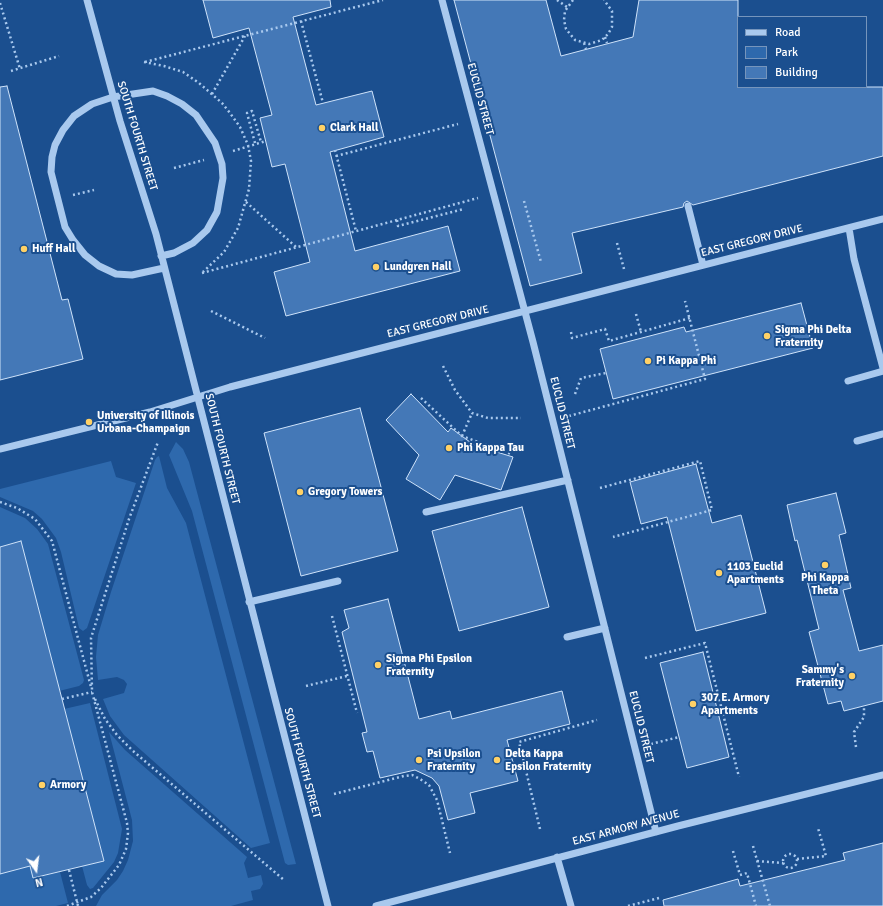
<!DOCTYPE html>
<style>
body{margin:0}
#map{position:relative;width:883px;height:906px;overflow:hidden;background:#1b4f8f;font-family:Signika,sans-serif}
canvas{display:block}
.legend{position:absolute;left:737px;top:16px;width:130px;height:72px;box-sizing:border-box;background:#1b4f8f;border:1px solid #7695bc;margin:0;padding:5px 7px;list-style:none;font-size:12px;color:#fff}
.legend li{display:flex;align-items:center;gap:8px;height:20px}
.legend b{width:20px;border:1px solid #7695bc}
.north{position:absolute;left:16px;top:850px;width:40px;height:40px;-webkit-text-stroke:3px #1b4f8f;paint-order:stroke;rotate:166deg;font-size:11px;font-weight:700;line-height:16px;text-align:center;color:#fff}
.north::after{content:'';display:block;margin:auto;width:14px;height:18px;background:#fff;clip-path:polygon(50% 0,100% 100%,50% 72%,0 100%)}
</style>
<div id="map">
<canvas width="883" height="906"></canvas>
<ul class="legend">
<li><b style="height:5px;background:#a9c9ee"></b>Road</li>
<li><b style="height:11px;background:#2e69ad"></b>Park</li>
<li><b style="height:11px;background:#4478b7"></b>Building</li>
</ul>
<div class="north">N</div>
</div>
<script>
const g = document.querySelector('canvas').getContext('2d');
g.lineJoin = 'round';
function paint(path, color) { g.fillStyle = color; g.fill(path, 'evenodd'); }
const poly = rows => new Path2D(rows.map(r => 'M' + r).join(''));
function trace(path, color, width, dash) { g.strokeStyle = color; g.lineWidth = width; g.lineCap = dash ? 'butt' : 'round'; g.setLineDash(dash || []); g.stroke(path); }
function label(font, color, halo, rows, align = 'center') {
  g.font = font + ' Signika,sans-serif'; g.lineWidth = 4; g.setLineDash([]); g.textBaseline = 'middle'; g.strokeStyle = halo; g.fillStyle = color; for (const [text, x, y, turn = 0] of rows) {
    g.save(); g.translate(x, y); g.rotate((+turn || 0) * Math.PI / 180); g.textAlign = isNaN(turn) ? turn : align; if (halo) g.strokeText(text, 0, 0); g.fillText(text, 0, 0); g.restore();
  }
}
paint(poly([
 [176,442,183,449,189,462,296,864,288,865,285,863,192,511,169,455],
 [159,456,167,488,186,523,270,843,251,848,124,735,110,716,103,699,124,693,127,684,124,680,117,677,98,680,96,657,98,635,111,592,155,460,157,457],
 [111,461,116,477,136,483,87,628,83,631,79,628,61,552,56,538,42,519,33,511,0,497,0,489],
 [0,507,25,518,37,529,48,544,84,680,83,683,79,686,59,691,21,541,0,547],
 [90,703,122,829,118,853,114,862,93,888,90,889,87,885,82,866,104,861,64,709],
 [109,732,125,750,247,857,244,863,248,878,261,875,263,884,260,889,251,891,253,900,231,906,96,906,102,895,117,880,123,871,128,860,133,841,132,820],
 [30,866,34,878,60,872,68,903,56,906,0,906,0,874]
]), '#2e69ad');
const building = poly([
 [203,0,330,0,331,7,293,17,316,105,372,91,384,137,330,152,355,251,448,226,460,271,286,316,274,272,310,262,285,164,272,167,260,118,272,115,249,28,213,38,203,0],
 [454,0,546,0,561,56,633,37,639,0,738,0,738,87,883,87,883,156,693,205,687,201,684,203,683,207,572,233,582,273,530,286,454,0],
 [7,86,62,300,68,299,83,359,0,380,0,87,7,86],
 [801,303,813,348,613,399,600,349,684,327,686,332,801,303],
 [411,394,448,432,451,428,474,445,513,457,501,490,455,475,440,500,406,479,419,455,386,420,411,394],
 [360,408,398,551,301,576,264,433,360,408],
 [696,464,712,523,741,515,766,613,696,631,667,517,641,524,630,482,696,464],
 [836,493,846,533,839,535,851,588,843,590,859,651,883,645,883,701,844,711,841,701,828,704,809,632,819,629,797,540,795,541,787,505,836,493],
 [522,507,549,607,459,631,432,531,522,507],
 [21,541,104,861,33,878,30,866,0,874,0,547,21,541],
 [388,599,419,719,450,711,452,719,562,691,570,724,507,740,518,781,470,793,475,813,448,820,439,786,432,778,415,770,380,778,373,751,367,752,362,733,367,732,342,632,349,628,344,610,388,599],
 [703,652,729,757,687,768,660,663,703,652],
 [883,843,883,906,664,906,663,900,738,879,740,886,845,860,843,853,883,843]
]);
paint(building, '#4478b7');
trace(building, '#cfe3fa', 1);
trace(poly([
 [557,0,567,7],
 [573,0,565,11,564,20,566,29,575,40,589,44,602,40,608,34,612,27,612,11,604,0],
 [0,3,20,69],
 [301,21,323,103],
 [605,37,607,43],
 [584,43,586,49],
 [144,62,164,66,183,72,199,83,222,103,230,113,240,127,248,145,251,161,249,189,238,228,224,252,203,272],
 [145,62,383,0],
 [11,71,59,56],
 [212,94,245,36],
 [255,143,247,113,252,111,261,142],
 [335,150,356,231],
 [233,151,266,141],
 [336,156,458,124],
 [174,168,204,160],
 [73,195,94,190],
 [524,201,541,262],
 [246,202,296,247],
 [397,220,398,226,464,209],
 [617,243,624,269],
 [202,273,478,198],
 [211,311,265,338],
 [636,314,641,332],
 [571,332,572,338,605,329,609,341,690,318],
 [443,366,455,390,472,413,488,418,521,418],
 [575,394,581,378,606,373],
 [421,398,462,436,511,454],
 [569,416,705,379,685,301],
 [462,436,472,413],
 [600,488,700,461,712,510,613,537],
 [0,502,17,508,35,519,52,541,91,687],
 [332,616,357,713],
 [645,658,705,643,739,777],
 [306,686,347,676],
 [62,699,92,692],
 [95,699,105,719,117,735,133,751,284,880],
 [651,744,679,737],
 [856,747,854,732,864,717,864,706],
 [334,794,404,776,412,775,420,779,429,785,437,800,450,853],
 [540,829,519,742,597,720],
 [753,846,770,906],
 [733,851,740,875,747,873,756,906],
 '783 861a7 7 0 1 1 14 0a7 7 0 1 1-14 0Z',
 [797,859,826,856,818,828],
 [757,861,783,863],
 [69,870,78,906],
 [67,906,91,897,101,888,119,865,126,849,128,833,127,823,92,692,91,638,129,519,158,442],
 [628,906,659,898]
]), '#a9c9ee', 2.5, [2, 3]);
trace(poly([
 [87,0,120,121,156,234,328,906],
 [442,0,533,342,656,832],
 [688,206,703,265],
 [849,228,854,259,883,368],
 [161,256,174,253,193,243,207,230,217,212,223,178,222,164,215,143,196,115,182,104,167,96,153,91,113,97,92,104,74,116,63,130,55,145,52,157,51,172,65,227,73,240,85,255,99,266,116,274,132,275,164,268],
 [848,381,883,371],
 [857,441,883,434],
 [0,449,150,412,230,387,883,219],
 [426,512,568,480],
 [249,602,338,581],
 [567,637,605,628],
 [557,857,571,906],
 [376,906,678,826,883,775]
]), '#a9c9ee', 7);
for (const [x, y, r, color] of [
 [322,128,4,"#ffd166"],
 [24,249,4,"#ffd166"],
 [376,267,4,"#ffd166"],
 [767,336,4,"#ffd166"],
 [648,361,4,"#ffd166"],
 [89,422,4,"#ffd166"],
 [449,448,4,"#ffd166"],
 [300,492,4,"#ffd166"],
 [825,565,4,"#ffd166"],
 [719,573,4,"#ffd166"],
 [378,665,4,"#ffd166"],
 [852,676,4,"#ffd166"],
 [693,704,4,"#ffd166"],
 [419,760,4,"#ffd166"],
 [497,760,4,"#ffd166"],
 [42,785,4,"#ffd166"]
]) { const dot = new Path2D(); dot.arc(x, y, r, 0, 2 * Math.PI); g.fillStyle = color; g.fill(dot); trace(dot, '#1b4f8f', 1.5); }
label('11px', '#fff', '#1b4f8f', [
 ["EUCLID STREET",480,99,75],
 ["SOUTH FOURTH STREET",137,136,73],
 ["EAST GREGORY DRIVE",752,241,-14],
 ["EAST GREGORY DRIVE",438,322,-14],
 ["EUCLID STREET",562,413,76],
 ["SOUTH FOURTH STREET",222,449,76],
 ["EUCLID STREET",641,727,76],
 ["SOUTH FOURTH STREET",302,763,75],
 ["EAST ARMORY AVENUE",626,828,-15]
]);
label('bold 11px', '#fff', '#1b4f8f', [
 ["Clark Hall",330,128],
 ["Huff Hall",32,249],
 ["Lundgren Hall",384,267],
 ["Sigma Phi Delta",775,330],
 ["Fraternity",775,343],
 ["Pi Kappa Phi",656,361],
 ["University of Illinois",97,416],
 ["Urbana-Champaign",97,429],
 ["Phi Kappa Tau",457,448],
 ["Gregory Towers",308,492],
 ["1103 Euclid",727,567],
 ["Apartments",727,580],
 ["Phi Kappa",825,578,"center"],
 ["Theta",825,591,"center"],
 ["Sigma Phi Epsilon",386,659],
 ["Fraternity",386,672],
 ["Sammy's",844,670,"right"],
 ["Fraternity",844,683,"right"],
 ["307 E. Armory",701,698],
 ["Apartments",701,711],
 ["Psi Upsilon",427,754],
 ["Fraternity",427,767],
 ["Delta Kappa",505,754],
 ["Epsilon Fraternity",505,767],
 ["Armory",50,785]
], 'left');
</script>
